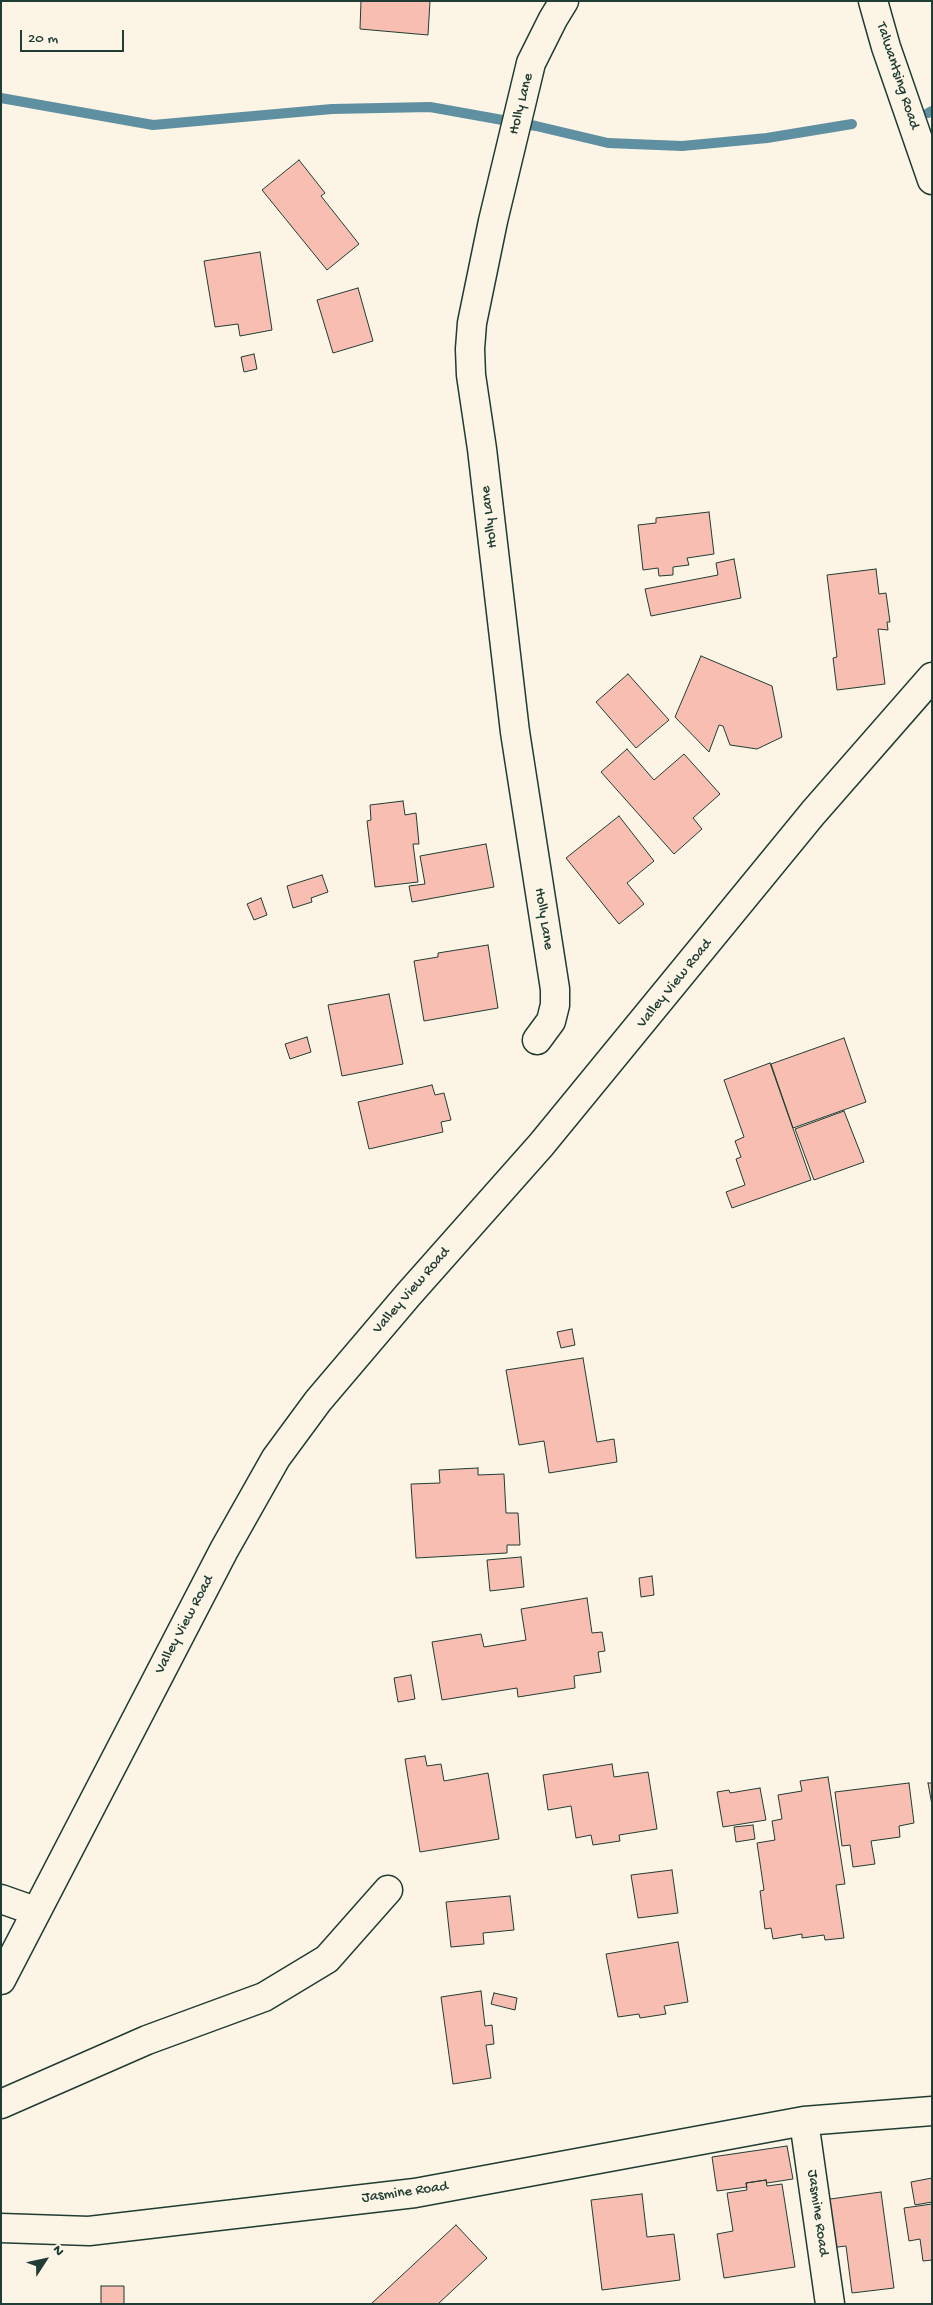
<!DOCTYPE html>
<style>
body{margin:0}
#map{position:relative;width:933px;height:2305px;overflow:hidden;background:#fcf5e5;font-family:"Gochi Hand",sans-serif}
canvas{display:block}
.frame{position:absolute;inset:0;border:2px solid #1f3d34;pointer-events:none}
.north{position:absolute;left:20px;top:2235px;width:50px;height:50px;-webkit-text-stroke:4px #fcf5e5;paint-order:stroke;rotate:55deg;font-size:14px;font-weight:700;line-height:20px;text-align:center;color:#1f3d34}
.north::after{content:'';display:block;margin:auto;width:18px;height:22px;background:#1f3d34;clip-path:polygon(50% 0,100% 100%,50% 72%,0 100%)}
.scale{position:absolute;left:20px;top:30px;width:104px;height:22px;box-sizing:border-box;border:2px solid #1f3d34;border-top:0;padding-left:6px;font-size:15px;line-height:18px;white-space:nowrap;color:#1f3d34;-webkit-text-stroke:4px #fcf5e5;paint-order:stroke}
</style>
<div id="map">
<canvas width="933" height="2305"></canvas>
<div class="frame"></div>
<div class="north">N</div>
<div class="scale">20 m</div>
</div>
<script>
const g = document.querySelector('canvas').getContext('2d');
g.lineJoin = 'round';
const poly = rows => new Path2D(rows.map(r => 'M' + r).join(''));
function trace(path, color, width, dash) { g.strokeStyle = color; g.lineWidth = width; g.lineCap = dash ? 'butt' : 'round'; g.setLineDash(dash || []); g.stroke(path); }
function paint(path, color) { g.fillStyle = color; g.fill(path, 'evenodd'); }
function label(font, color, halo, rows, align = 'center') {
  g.font = font + ' "Gochi Hand",sans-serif'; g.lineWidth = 4; g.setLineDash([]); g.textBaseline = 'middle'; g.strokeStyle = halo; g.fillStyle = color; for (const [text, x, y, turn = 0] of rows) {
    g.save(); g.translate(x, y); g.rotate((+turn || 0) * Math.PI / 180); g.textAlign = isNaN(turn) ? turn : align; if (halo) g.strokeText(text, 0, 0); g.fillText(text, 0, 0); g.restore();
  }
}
trace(poly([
 [1,98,153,125,332,109,430,107,536,126,608,143,682,146,767,138,852,124],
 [928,113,932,111]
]), '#5f90a1', 10);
const building = poly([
 [361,1,430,1,428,35,360,29,361,1],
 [299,160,325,193,321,196,359,244,327,270,262,190,299,160],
 [260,252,272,330,240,336,238,324,215,327,204,261,260,252],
 [358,288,373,341,333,353,317,300,358,288],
 [254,354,257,369,244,372,241,357,254,354],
 [709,512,714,554,687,558,689,565,673,567,673,575,659,576,658,568,643,570,638,525,656,523,656,518,709,512],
 [734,559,741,598,651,616,645,589,718,575,716,563,734,559],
 [876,569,879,594,886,593,890,622,887,622,888,630,878,629,885,684,837,690,833,658,837,657,827,575,876,569],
 [701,656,772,686,782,737,757,749,730,745,723,726,719,725,709,752,675,717,701,656],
 [628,674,669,720,636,748,596,702,628,674],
 [627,749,654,780,684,754,720,794,693,818,702,829,674,854,601,772,627,749],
 [403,801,405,815,416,813,419,844,413,844,418,882,375,887,367,821,371,820,370,805,403,801],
 [619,816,654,861,627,883,644,904,619,924,566,858,619,816],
 [486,844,494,887,412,902,409,886,425,884,420,856,486,844],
 [322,875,328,892,311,898,312,902,293,908,287,886,322,875],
 [261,898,267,915,254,920,247,904,261,898],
 [488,945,498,1008,424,1021,414,961,438,957,438,953,488,945],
 [389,994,403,1064,342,1076,328,1005,389,994],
 [307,1037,311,1052,290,1059,285,1044,307,1037],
 [844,1038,866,1102,793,1128,771,1064,844,1038],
 [770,1063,811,1180,732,1208,726,1192,745,1185,736,1159,741,1157,735,1141,744,1137,724,1080,770,1063],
 [432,1085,435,1095,444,1093,451,1120,441,1122,443,1132,369,1149,358,1102,432,1085],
 [844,1111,864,1162,814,1180,795,1129,844,1111],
 [572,1329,575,1345,561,1348,557,1332,572,1329],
 [583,1358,597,1442,614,1439,617,1462,549,1473,544,1441,519,1445,506,1370,583,1358],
 [478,1468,478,1475,504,1474,506,1513,518,1513,520,1545,507,1545,507,1553,416,1558,411,1484,440,1483,439,1470,478,1468],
 [521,1557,524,1587,490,1591,487,1560,521,1557],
 [652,1576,654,1595,641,1597,639,1578,652,1576],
 [587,1598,592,1633,602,1632,605,1651,598,1652,601,1672,574,1676,575,1688,518,1697,517,1688,442,1700,432,1642,481,1634,484,1647,526,1640,521,1609,587,1598],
 [411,1675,415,1699,398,1702,394,1678,411,1675],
 [425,1756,427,1766,441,1764,444,1781,488,1773,499,1839,420,1852,405,1759,425,1756],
 [612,1764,614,1777,648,1772,657,1829,619,1835,620,1841,593,1845,591,1835,576,1838,571,1806,548,1810,543,1775,612,1764],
 [828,1777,845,1884,836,1885,844,1938,825,1940,824,1935,802,1938,802,1934,773,1939,771,1928,765,1929,760,1891,764,1890,757,1843,775,1840,772,1821,782,1819,778,1795,802,1791,800,1781,828,1777],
 [909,1783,914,1823,899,1826,900,1837,871,1841,875,1864,853,1867,850,1845,842,1846,835,1792,909,1783],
 [928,1783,932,1783,932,1805,928,1783],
 [760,1788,766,1820,723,1827,717,1792,729,1790,730,1793,760,1788],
 [753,1825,755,1839,736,1842,734,1827,753,1825],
 [672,1870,678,1913,638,1918,631,1875,672,1870],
 [510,1896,514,1930,483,1933,484,1944,451,1947,446,1902,510,1896],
 [678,1942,688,2002,664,2006,666,2014,640,2018,639,2014,618,2017,606,1954,678,1942],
 [481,1991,485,2026,492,2025,494,2044,486,2045,491,2078,453,2084,441,1997,481,1991],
 [494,1993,517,1998,515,2010,491,2004,494,1993],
 [787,2146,793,2179,767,2183,766,2180,746,2183,747,2187,717,2191,712,2157,787,2146],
 [932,2178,932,2202,915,2205,911,2182,932,2178],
 [766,2180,767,2186,782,2184,795,2267,724,2278,717,2234,733,2231,727,2193,747,2190,746,2183,766,2180],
 [881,2192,894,2288,852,2293,846,2246,830,2248,823,2200,881,2192],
 [642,2194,647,2237,674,2234,680,2280,602,2290,591,2200,642,2194],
 [932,2204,932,2260,923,2261,920,2239,909,2241,904,2208,932,2204],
 [456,2225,487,2258,438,2304,371,2304,456,2225],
 [101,2286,124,2286,124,2304,101,2304,101,2286]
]);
paint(building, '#f8beb2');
trace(building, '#1f3d34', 1);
const minor = poly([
 [873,1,886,47,932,180],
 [537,1040,551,1021,555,1005,555,989,515,732,482,449,471,375,470,349,472,323,493,221,531,63,553,19,564,1],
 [1,1899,35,1911],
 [1,1980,224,1550,276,1458,318,1401,408,1295,541,1145,813,813,932,677],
 [1,2104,147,2040,264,1997,327,1959,388,1890],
 [804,2121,830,2304],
 [1,2228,89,2231,415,2193,804,2121,932,2111]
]);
trace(minor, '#1f3d34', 31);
trace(minor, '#fcf5e5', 28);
label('15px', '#1f3d34', '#fcf5e5', [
 ["Talwantsing Road",897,76,72],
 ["Holly Lane",522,104,-76],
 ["Holly Lane",490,517,-97],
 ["Holly Lane",543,919,81],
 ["Valley View Road",675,984,-51],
 ["Valley View Road",412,1291,-49],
 ["Valley View Road",185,1625,-62],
 ["Jasmine Road",405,2193,-8],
 ["Jasmine Road",817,2213,82]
]);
</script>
